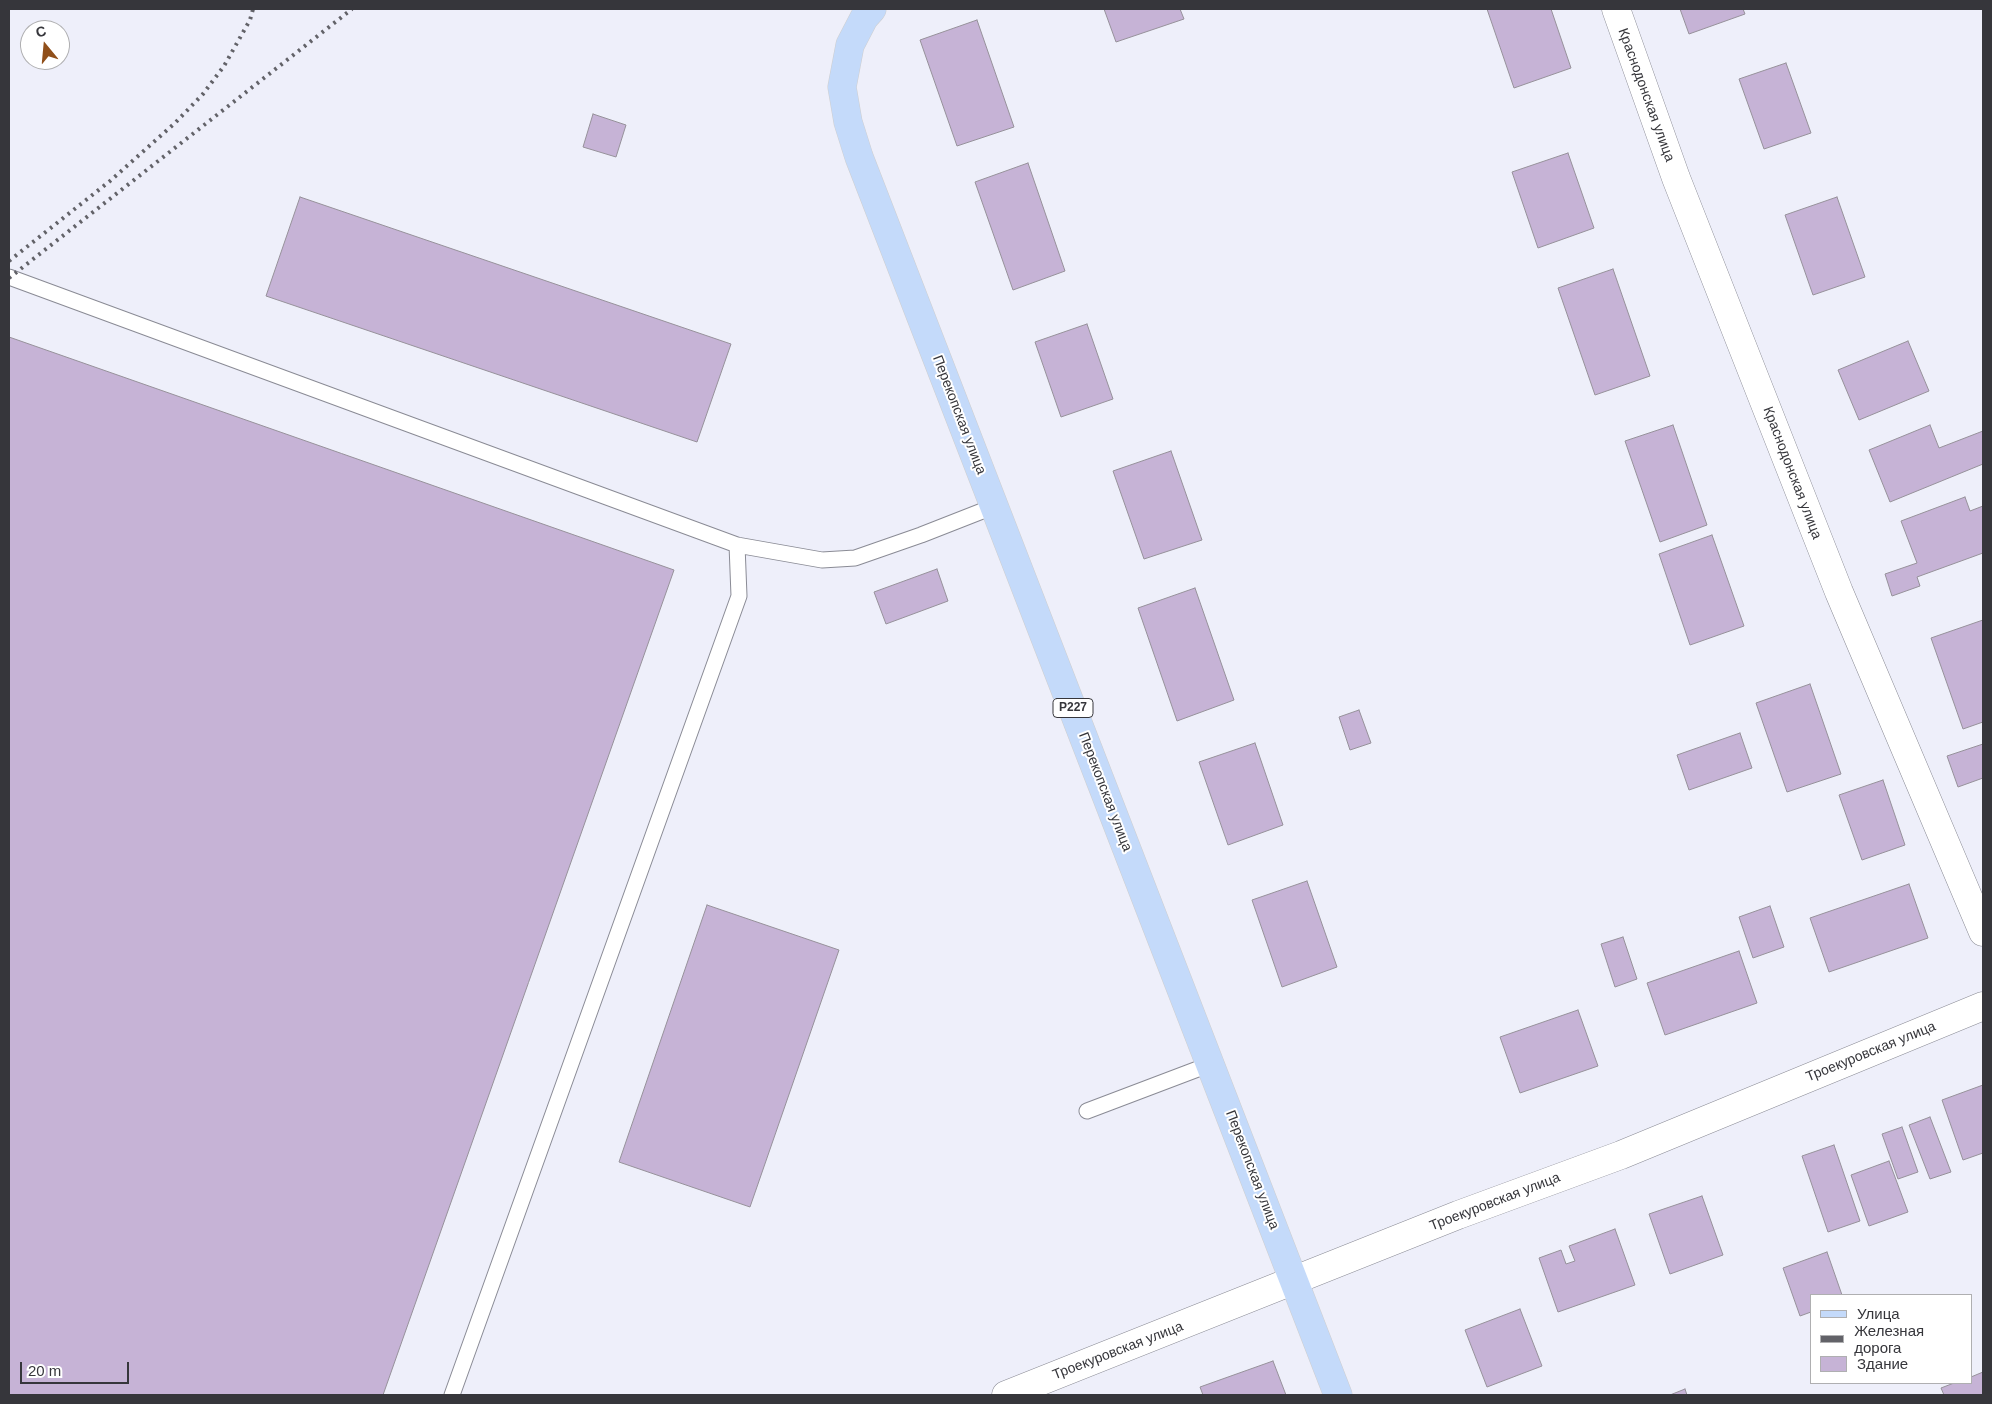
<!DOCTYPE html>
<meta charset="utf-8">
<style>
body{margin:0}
#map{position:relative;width:1992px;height:1404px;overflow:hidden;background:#eeeffa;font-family:Arial,sans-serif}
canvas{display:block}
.frame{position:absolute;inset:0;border:10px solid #36363b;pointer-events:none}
.legend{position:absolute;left:1810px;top:1294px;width:162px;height:90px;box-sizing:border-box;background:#fff;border:1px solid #afafb1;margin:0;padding:6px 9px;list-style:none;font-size:15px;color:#36363b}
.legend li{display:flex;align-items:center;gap:10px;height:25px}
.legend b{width:25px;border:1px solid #afafb1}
.north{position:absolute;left:20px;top:20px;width:50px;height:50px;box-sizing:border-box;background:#fff;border:1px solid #afafb1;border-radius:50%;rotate:343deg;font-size:14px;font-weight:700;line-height:20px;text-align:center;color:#36363b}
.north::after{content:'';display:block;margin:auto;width:18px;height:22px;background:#904f1a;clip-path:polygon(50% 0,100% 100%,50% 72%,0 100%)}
.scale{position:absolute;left:20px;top:1362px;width:109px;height:22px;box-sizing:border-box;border:2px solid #36363b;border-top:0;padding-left:6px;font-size:15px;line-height:18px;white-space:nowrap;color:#36363b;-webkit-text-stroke:4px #fff;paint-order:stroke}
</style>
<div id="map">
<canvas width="1992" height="1404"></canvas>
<div class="frame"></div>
<ul class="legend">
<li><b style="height:6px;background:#c4dafa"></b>Улица</li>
<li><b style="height:6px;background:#626268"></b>Железная дорога</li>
<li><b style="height:14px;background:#c6b3d6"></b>Здание</li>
</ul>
<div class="north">С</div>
<div class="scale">20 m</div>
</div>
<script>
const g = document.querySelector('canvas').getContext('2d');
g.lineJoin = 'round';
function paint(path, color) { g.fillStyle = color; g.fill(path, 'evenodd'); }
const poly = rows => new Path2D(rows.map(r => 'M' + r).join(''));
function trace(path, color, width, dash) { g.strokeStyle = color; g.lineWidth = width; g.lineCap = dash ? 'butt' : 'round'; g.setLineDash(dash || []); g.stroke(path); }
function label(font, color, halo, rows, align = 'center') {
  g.font = font + ' Arial,sans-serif'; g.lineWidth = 4; g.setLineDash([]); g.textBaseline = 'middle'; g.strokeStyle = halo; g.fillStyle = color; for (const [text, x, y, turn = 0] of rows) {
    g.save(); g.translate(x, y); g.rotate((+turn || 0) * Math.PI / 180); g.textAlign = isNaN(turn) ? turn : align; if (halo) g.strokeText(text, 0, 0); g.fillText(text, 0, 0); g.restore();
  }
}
const building = poly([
 [1104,9,1180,9,1184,19,1116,42,1104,9],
 [1487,9,1551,9,1571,68,1514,88,1487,9],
 [1680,9,1743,9,1745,14,1689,34,1680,9],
 [977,20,1014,127,957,146,920,40,977,20],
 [1786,63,1811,133,1764,149,1739,79,1786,63],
 [593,114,626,125,616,157,583,147,593,114],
 [1568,153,1594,228,1538,248,1512,172,1568,153],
 [1028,163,1065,271,1013,290,975,182,1028,163],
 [300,197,731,344,697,442,266,296,300,197],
 [1837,197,1865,277,1813,295,1785,215,1837,197],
 [1613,269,1650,376,1595,395,1558,288,1613,269],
 [1087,324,1113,399,1061,417,1035,342,1087,324],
 [9,337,674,570,383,1395,9,1395,9,337],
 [1908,341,1929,391,1859,420,1838,370,1908,341],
 [1673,425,1707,525,1660,542,1625,441,1673,425],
 [1930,425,1939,448,1983,431,1983,464,1890,502,1869,450,1930,425],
 [1171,451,1202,540,1144,559,1113,471,1171,451],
 [1965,497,1970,511,1983,506,1983,553,1917,577,1920,586,1892,596,1885,574,1917,563,1901,521,1965,497],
 [1712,535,1744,626,1690,645,1659,554,1712,535],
 [937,569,948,601,886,624,874,592,937,569],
 [1195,588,1234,700,1177,721,1138,608,1195,588],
 [1983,620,1983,722,1963,729,1931,638,1983,620],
 [1810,684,1841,774,1787,792,1756,703,1810,684],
 [1359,710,1371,743,1350,750,1339,717,1359,710],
 [1740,733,1752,768,1689,790,1677,755,1740,733],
 [1255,743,1283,825,1228,845,1199,762,1255,743],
 [1983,744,1983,778,1958,787,1947,756,1983,744],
 [1883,780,1905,845,1862,860,1839,795,1883,780],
 [1307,881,1337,967,1282,987,1252,900,1307,881],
 [1909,884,1928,938,1829,972,1810,918,1909,884],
 [707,905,839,950,750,1207,619,1162,707,905],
 [1770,906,1784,947,1753,958,1739,917,1770,906],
 [1623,937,1637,979,1615,987,1601,944,1623,937],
 [1739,951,1757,1003,1665,1035,1647,983,1739,951],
 [1578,1010,1598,1066,1520,1093,1500,1037,1578,1010],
 [1983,1085,1983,1153,1963,1160,1942,1100,1983,1085],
 [1930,1117,1951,1172,1930,1179,1909,1125,1930,1117],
 [1902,1127,1918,1172,1898,1179,1882,1134,1902,1127],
 [1834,1145,1860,1221,1828,1232,1802,1156,1834,1145],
 [1889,1161,1908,1212,1869,1226,1851,1175,1889,1161],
 [1702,1196,1723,1255,1670,1274,1649,1214,1702,1196],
 [1615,1229,1635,1285,1558,1312,1539,1258,1561,1250,1566,1264,1575,1261,1569,1246,1615,1229],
 [1827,1252,1842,1295,1811,1295,1811,1312,1800,1316,1783,1268,1827,1252],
 [1520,1309,1542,1366,1487,1387,1465,1330,1520,1309],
 [1273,1361,1286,1395,1203,1395,1200,1387,1273,1361],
 [1983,1372,1983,1395,1944,1395,1941,1388,1954,1383,1971,1383,1971,1377,1983,1372],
 [1685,1389,1687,1395,1670,1395,1685,1389]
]);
paint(building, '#c6b3d6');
trace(building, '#96919a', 1);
const service = poly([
 [9,277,737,545,739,596,452,1395],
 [737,545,822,560,855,558,921,535,995,506],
 [1087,1111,1211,1064]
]);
const minor = poly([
 [1616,9,1676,178,1839,592,1983,932],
 [1006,1395,1458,1215,1621,1155,1983,1006]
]);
const primary = poly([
 [872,9,864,18,850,45,842,87,848,122,859,157,1338,1395]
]);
trace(service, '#8a8b95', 17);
trace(minor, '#8a8b95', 29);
trace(primary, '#cfcfd0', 29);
trace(service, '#fff', 15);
trace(minor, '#fff', 28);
trace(primary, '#c4dafa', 28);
trace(poly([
 [9,261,110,181,175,123,203,94,224,66,250,20,253,9],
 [9,278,352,9]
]), '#626268', 4, [2.5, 5]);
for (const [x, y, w] of [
 [1073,708,40]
]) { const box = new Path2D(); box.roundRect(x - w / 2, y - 9.5, w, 19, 4); g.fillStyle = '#fff'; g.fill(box); trace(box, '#36363b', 1); }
label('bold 12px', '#36363b', null, [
 ["Р227",1073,708]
]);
label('14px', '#36363b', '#fff', [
 ["Краснодонская улица",1646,95,70],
 ["Перекопская улица",959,415,69],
 ["Краснодонская улица",1792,473,69],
 ["Перекопская улица",1105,792,69],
 ["Троекуровская улица",1871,1052,-22],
 ["Перекопская улица",1252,1170,69],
 ["Троекуровская улица",1495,1202,-21],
 ["Троекуровская улица",1118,1351,-21]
]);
</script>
